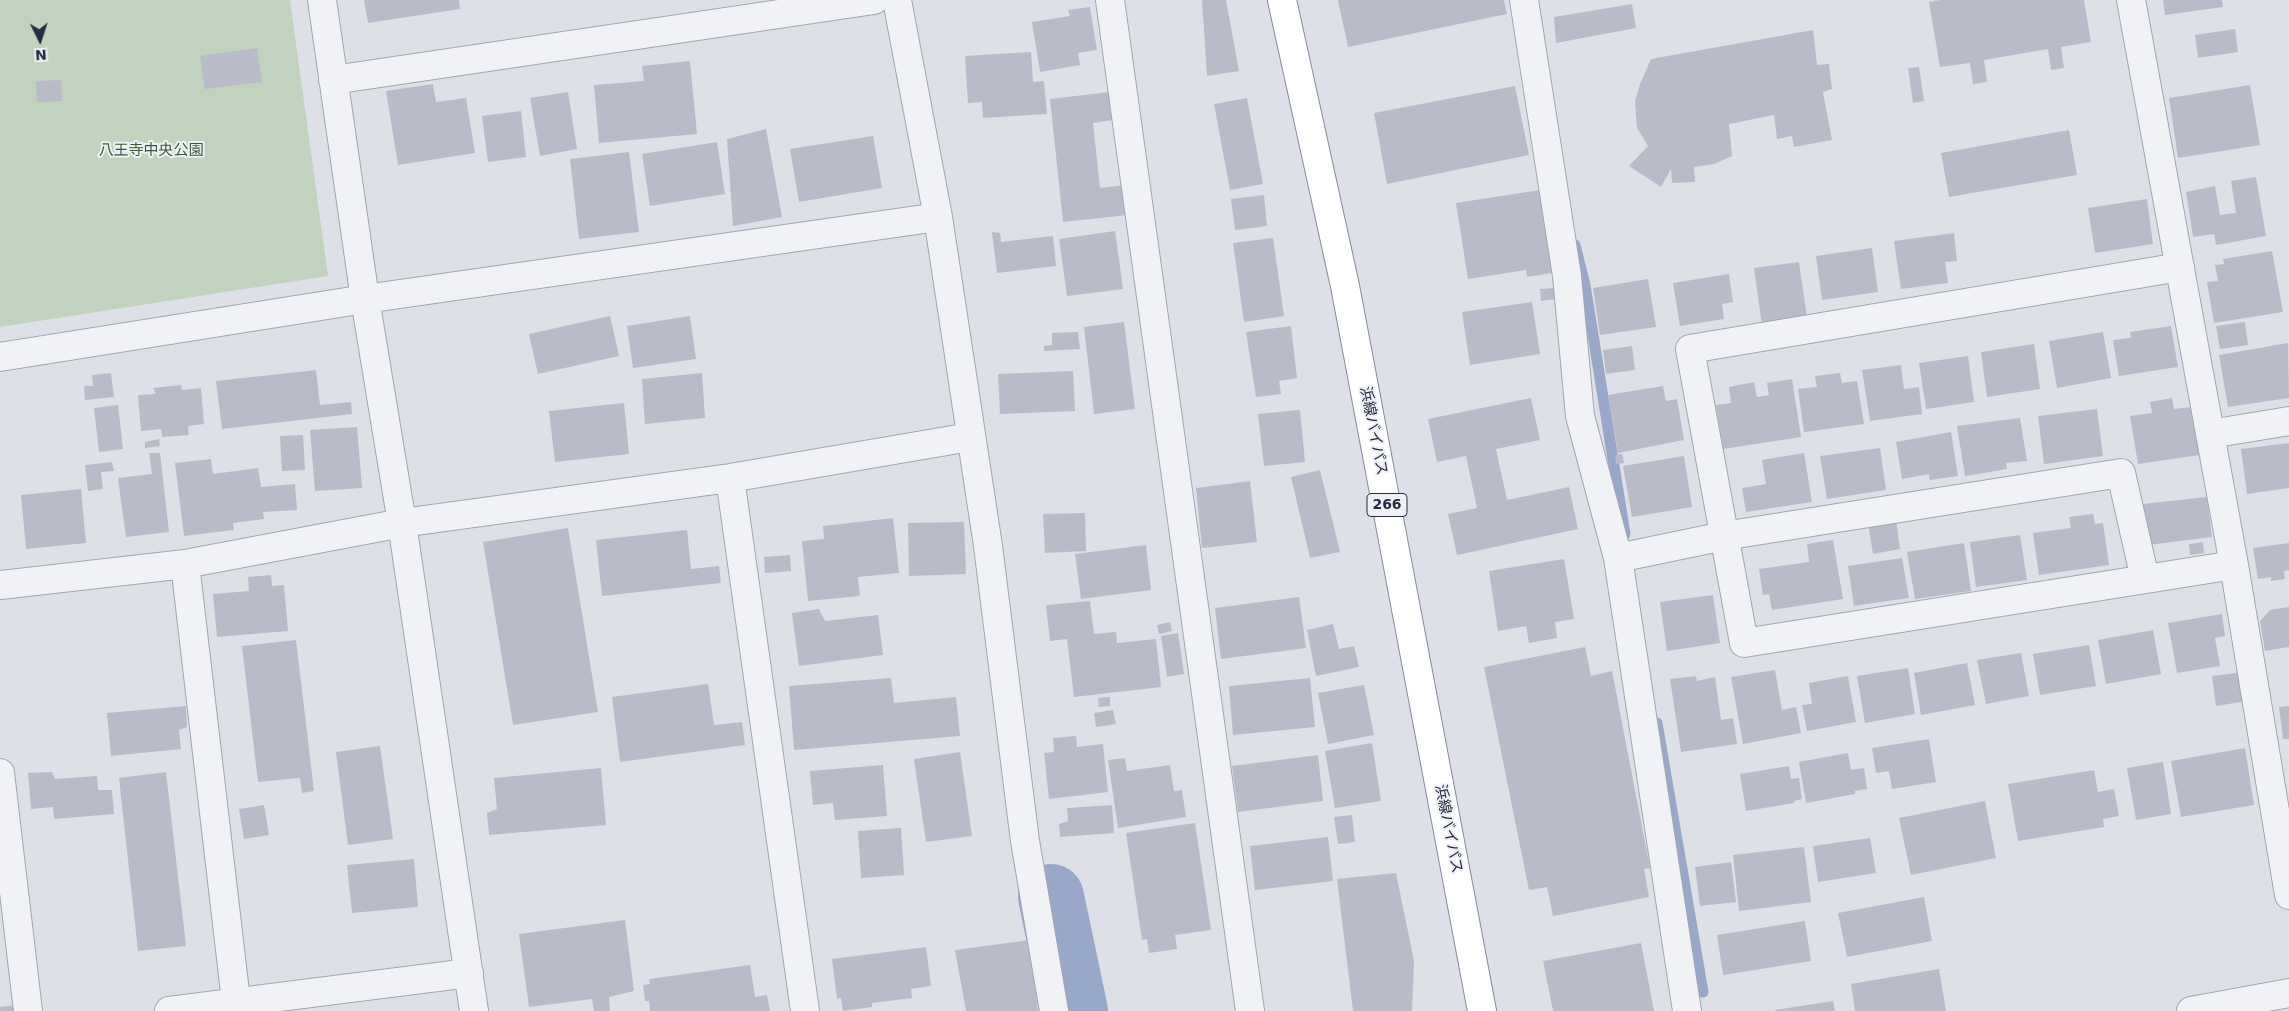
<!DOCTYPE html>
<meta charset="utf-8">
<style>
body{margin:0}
#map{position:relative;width:2289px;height:1011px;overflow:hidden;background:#dee0e8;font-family:"DejaVu Sans",sans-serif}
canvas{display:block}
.north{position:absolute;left:15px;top:15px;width:50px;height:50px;-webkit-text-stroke:4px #eef0f6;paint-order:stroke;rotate:176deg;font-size:14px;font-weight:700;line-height:20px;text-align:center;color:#272b3f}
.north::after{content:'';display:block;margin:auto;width:18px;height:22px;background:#272b3f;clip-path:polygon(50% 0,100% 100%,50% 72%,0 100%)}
</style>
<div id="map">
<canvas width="2289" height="1011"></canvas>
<div class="north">N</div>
</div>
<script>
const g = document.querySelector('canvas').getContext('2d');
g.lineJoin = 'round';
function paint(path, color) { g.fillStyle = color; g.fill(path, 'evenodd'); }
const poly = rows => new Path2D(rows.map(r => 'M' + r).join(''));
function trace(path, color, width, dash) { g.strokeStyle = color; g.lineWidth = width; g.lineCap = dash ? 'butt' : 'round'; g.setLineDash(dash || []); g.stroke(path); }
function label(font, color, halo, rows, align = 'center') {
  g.font = font + ' "DejaVu Sans","Noto Sans JP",sans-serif'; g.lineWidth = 4; g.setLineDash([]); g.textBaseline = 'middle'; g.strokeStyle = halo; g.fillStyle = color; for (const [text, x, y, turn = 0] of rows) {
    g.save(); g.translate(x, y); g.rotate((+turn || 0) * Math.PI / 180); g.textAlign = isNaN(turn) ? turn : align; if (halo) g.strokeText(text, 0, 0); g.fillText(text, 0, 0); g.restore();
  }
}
paint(poly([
 [0,0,290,0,328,276,0,327]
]), '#c1d2bf');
trace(poly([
 [1575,245,1585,285,1625,534],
 [1657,723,1703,992]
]), '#99a7c8', 11);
trace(poly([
 [1051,897,1075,1011]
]), '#99a7c8', 66);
paint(poly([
 [364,0,459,0,460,9,368,23],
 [1202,0,1226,0,1239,71,1207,76],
 [1338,0,1504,0,1507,14,1348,47],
 [1940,0,2084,0,2091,42,2061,47,2064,68,2051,70,2048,49,1984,60,1987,82,1973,84,1970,63,1940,67,1929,2],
 [2163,0,2222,0,2223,7,2165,15],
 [1632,4,1636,28,1556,43,1554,17],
 [1090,7,1097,50,1078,53,1080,65,1040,72,1032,22,1070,16,1068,10],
 [2235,29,2238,52,2198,58,2195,35],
 [1813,30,1817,65,1829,64,1832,89,1823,92,1832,140,1794,147,1792,136,1777,139,1774,115,1729,124,1732,156,1714,164,1694,167,1695,182,1672,183,1671,169,1661,187,1629,166,1648,146,1637,128,1635,101,1640,84,1651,59],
 [257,48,262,82,205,89,200,56],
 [1031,52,1033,82,1044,81,1047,114,983,118,982,102,968,103,965,56],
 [690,61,697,134,599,143,594,85,644,81,642,66],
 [1919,67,1924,101,1913,103,1908,68],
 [61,80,62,101,37,102,36,81],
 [433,84,436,102,466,98,475,153,398,165,386,91],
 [2250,85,2260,145,2178,158,2169,98],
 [1515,86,1529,155,1387,184,1374,113],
 [568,92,577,149,540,156,530,98],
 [1110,92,1113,120,1093,123,1100,188,1125,185,1128,215,1063,222,1050,99],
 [1247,98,1263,184,1230,190,1214,104],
 [521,111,526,157,488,162,482,116],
 [766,129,782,217,733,226,727,139],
 [2069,130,2077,175,1949,197,1941,153],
 [873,136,882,188,799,202,790,149],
 [717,142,725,194,650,206,642,154],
 [629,152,639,232,579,239,570,159],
 [2256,177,2266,236,2216,245,2214,234,2193,237,2186,192,2215,186,2220,215,2236,213,2231,181],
 [1540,190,1552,273,1527,277,1526,270,1468,279,1456,203],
 [1264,195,1267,226,1235,230,1231,199],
 [2147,199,2153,244,2095,253,2088,208],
 [1115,231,1123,289,1067,296,1059,239],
 [992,232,1000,233,1001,242,1053,236,1056,266,997,273],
 [1954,233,1957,261,1945,262,1948,283,1901,289,1894,241],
 [1273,238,1284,316,1244,322,1233,243],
 [1872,248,1878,292,1822,300,1816,256],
 [2272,251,2283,312,2214,323,2207,282,2218,281,2215,265,2224,264,2223,259],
 [1799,262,1807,318,1762,325,1754,268],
 [1729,274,1733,302,1722,304,1724,319,1680,326,1673,283],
 [1648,279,1656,327,1600,335,1593,288],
 [1555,288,1556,299,1541,301,1540,289],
 [1532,302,1540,354,1470,365,1462,312],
 [610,316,619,356,538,374,529,334],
 [690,316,696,359,633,368,627,326],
 [1124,322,1135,409,1094,414,1084,327],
 [2245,322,2248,345,2220,349,2216,326],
 [1291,326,1297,378,1279,381,1281,394,1256,397,1246,332],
 [2171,326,2178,367,2119,376,2113,340,2131,338,2130,332],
 [1078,332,1080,349,1044,351,1044,346,1052,345,1052,333],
 [2103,332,2111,378,2057,388,2049,341],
 [2288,343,2289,398,2228,407,2219,355],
 [2034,344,2040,389,1987,397,1981,352],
 [1632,346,1635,370,1606,374,1603,350],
 [1968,356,1974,402,1926,409,1919,363],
 [1901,365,1904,389,1919,387,1922,414,1870,421,1862,370],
 [316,370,320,405,351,402,352,414,222,429,216,381],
 [1073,371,1075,411,1000,414,998,374],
 [111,373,114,397,85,400,84,386,93,386,92,375],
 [702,373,705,418,645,424,642,379],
 [1840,373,1842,383,1857,381,1864,424,1804,432,1798,389,1817,387,1815,376],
 [1792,379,1801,437,1723,449,1716,405,1731,403,1729,387,1754,382,1757,397,1769,395,1767,383],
 [181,385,182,390,201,388,204,424,188,426,189,435,162,437,161,429,141,431,138,395,156,394,153,388],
 [1663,386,1666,401,1677,399,1684,440,1618,453,1608,395],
 [1531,398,1540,440,1496,449,1507,500,1569,487,1578,529,1457,555,1448,514,1477,508,1466,456,1437,462,1428,419],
 [2172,398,2174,409,2192,407,2200,455,2138,464,2130,416,2152,413,2150,402],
 [624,403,629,454,555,462,549,411],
 [118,405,123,449,99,452,94,408],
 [2097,409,2103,456,2044,464,2038,416],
 [1300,410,1305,462,1264,466,1258,414],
 [2020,418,2027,461,2006,463,2007,469,1965,476,1957,426],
 [357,427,362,488,315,491,310,430],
 [1951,432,1958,476,1930,480,1929,474,1902,479,1896,442],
 [303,435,305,470,282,471,280,436],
 [159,439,160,446,145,448,145,442],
 [2289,443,2289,488,2247,494,2241,449],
 [1880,448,1886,490,1827,499,1820,456],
 [149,453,160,453,169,532,126,537,118,478,152,474],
 [1804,453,1812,502,1746,512,1742,488,1766,484,1762,460],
 [1622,454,1624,463,1616,464,1615,455],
 [1684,456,1692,507,1632,517,1623,466],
 [211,459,213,474,258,468,261,487,295,484,297,510,263,512,264,519,233,523,234,530,184,536,175,463],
 [112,462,114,471,101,472,103,489,88,491,85,465],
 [1320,470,1340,552,1310,558,1291,477],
 [1250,481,1257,542,1202,548,1196,488],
 [81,489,86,543,26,549,21,495],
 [2207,497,2212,537,2148,545,2143,504],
 [1085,513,1086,551,1045,553,1043,514],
 [2093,514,2095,524,2103,523,2109,565,2039,575,2033,533,2071,528,2069,517],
 [893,518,899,573,858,577,860,596,808,601,802,541,824,539,823,526],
 [1896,519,1900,549,1873,554,1868,524],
 [964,522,966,574,909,576,908,523],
 [568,528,598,712,513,725,483,542],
 [687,530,691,569,719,566,721,583,602,596,596,540],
 [2020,535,2027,580,1976,587,1970,542],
 [1833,540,1843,599,1772,610,1769,594,1763,595,1759,569,1809,562,1807,544],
 [2203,542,2204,553,2190,555,2189,544],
 [1964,543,1971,591,1915,599,1907,552],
 [2289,543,2289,570,2284,571,2285,579,2271,581,2271,577,2258,579,2253,548],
 [1146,545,1151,590,1081,599,1075,554],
 [790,555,791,571,765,573,764,557],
 [1902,558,1909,598,1854,606,1848,566],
 [1564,559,1574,619,1555,622,1557,638,1529,643,1526,626,1498,631,1489,571],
 [271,575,272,586,284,585,288,631,217,637,213,594,249,591,248,577],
 [1713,595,1720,643,1667,651,1660,602],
 [1299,597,1306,648,1221,659,1215,608],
 [1090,601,1094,634,1116,632,1117,643,1156,639,1161,687,1074,697,1067,639,1050,641,1046,605],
 [2289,607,2289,647,2265,651,2260,621,2270,610],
 [819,609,825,621,878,615,883,655,799,666,792,613],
 [2222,614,2225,636,2215,638,2220,666,2177,673,2168,623],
 [1170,622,1172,631,1159,634,1157,625],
 [1333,624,1339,649,1354,646,1359,667,1316,676,1307,630],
 [2153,630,2161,674,2106,684,2098,640],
 [1178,633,1184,674,1167,677,1161,636],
 [296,640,314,791,302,793,300,778,258,782,242,646],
 [2089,645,2096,686,2040,695,2033,654],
 [1585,647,1591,676,1612,671,1650,868,1644,869,1649,897,1553,916,1547,887,1529,890,1484,667],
 [2021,653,2029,696,1986,704,1977,660],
 [1967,663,1975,705,1921,715,1914,673],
 [1908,668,1915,714,1865,723,1857,676],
 [1775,670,1782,710,1796,707,1801,733,1743,744,1731,677],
 [2244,672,2247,701,2216,706,2212,676],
 [1696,676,1697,681,1715,677,1721,720,1733,718,1737,744,1681,752,1670,679],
 [1848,676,1856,722,1807,731,1802,705,1812,704,1809,683],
 [891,678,894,703,956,697,960,736,794,750,789,686],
 [1310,678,1315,727,1233,735,1229,686],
 [708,684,714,725,742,722,745,745,620,762,612,697],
 [1364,685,1374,735,1328,744,1318,693],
 [1110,697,1110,706,1099,707,1098,698],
 [186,706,187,727,179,730,181,749,111,756,107,713],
 [2289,706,2289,739,2283,739,2279,707],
 [1113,710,1116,724,1096,727,1094,713],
 [1076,736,1077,747,1103,744,1108,792,1049,799,1044,753,1054,752,1053,738],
 [1929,739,1936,782,1892,789,1889,771,1876,773,1872,748],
 [1372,743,1381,801,1335,808,1325,751],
 [380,746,393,839,348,845,336,752],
 [2245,748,2254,805,2181,817,2171,761],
 [960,752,972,836,926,842,914,759],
 [1848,753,1851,770,1864,768,1867,789,1855,791,1855,794,1806,803,1799,762],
 [1318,755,1323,801,1238,812,1232,766],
 [1125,758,1127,771,1170,765,1174,791,1182,790,1186,817,1118,828,1108,760],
 [2163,762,2171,814,2136,820,2127,768],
 [883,765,887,816,835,820,833,803,813,805,810,771],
 [1789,766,1791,779,1799,778,1802,799,1794,801,1794,803,1746,811,1740,774],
 [601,768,606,825,489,835,487,813,497,809,494,778],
 [2094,770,2098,792,2114,789,2119,816,2103,819,2104,827,2018,841,2008,784],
 [52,772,55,779,97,776,98,790,112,790,114,814,54,819,53,807,31,809,28,773],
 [166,772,186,946,138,951,119,778],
 [1985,801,1996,858,1911,875,1899,818],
 [264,805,269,835,244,839,239,809],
 [1112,805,1114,833,1060,837,1059,824,1068,821,1067,808],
 [1352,815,1355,842,1338,844,1334,817],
 [1195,823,1211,930,1175,935,1177,949,1149,953,1147,939,1142,940,1126,833],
 [901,828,904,875,861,878,858,831],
 [1328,837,1333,881,1255,890,1250,846],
 [1870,838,1876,873,1818,882,1813,846],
 [1804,847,1811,902,1739,911,1733,855],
 [414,859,418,907,352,913,347,865],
 [1731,862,1736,902,1700,906,1695,867],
 [1396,873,1414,961,1412,1011,1353,1011,1337,879],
 [1924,897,1932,941,1847,957,1838,913],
 [625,920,634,991,609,997,610,1011,594,1011,592,999,529,1007,519,934],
 [1805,921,1811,961,1723,975,1717,935],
 [1030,940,1038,1011,966,1011,955,950],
 [1641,943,1654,1011,1553,1011,1543,961],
 [926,947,931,986,911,989,912,998,872,1003,872,1007,843,1011,841,998,837,999,832,959],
 [750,965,755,997,767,995,770,1011,650,1011,649,1001,645,1001,643,985,650,984,649,979],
 [1939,969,1946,1011,1855,1011,1851,984],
 [1833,1001,1835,1011,1775,1011,1775,1010],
 [17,1005,18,1011,0,1011,0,1007]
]), '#b9bbc8');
const minor = poly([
 [322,0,365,299,402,523,474,1011],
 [897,0,938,217,988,546,1025,841,1054,1011],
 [1110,0,1250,1011],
 [1524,0,1567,276,1580,416,1618,558,1687,1011],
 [2131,0,2234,565,2289,895],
 [333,80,874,0],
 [2180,267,1690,349,1744,643,2234,565],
 [0,357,365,299,938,217],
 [2210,434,2289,421],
 [730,478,805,1011],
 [1618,558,1724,536,2121,473,2145,579],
 [185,564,236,1001],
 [0,585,185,564,402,523,730,478,970,437],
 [0,773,28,1011],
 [169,1011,469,973],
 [2191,1011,2289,993]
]);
const trunk = poly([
 [1282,0,1345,286,1482,1011]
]);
trace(minor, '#a3a6b2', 30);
trace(trunk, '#868b9f', 30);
trace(minor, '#f1f2f6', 28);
trace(trunk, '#fff', 28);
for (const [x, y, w] of [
 [1387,505,40]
]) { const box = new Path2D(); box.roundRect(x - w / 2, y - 11.5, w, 23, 4); g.fillStyle = '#eef0f6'; g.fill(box); trace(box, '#272b3f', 1); }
label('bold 14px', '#272b3f', null, [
 ["266",1387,505]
]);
label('15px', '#355b35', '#eef0f6', [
 ["八王寺中央公園",151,151]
]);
label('15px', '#272b3f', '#eef0f6', [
 ["浜線バイパス",1373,431,79],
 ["浜線バイパス",1448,829,79]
]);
</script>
